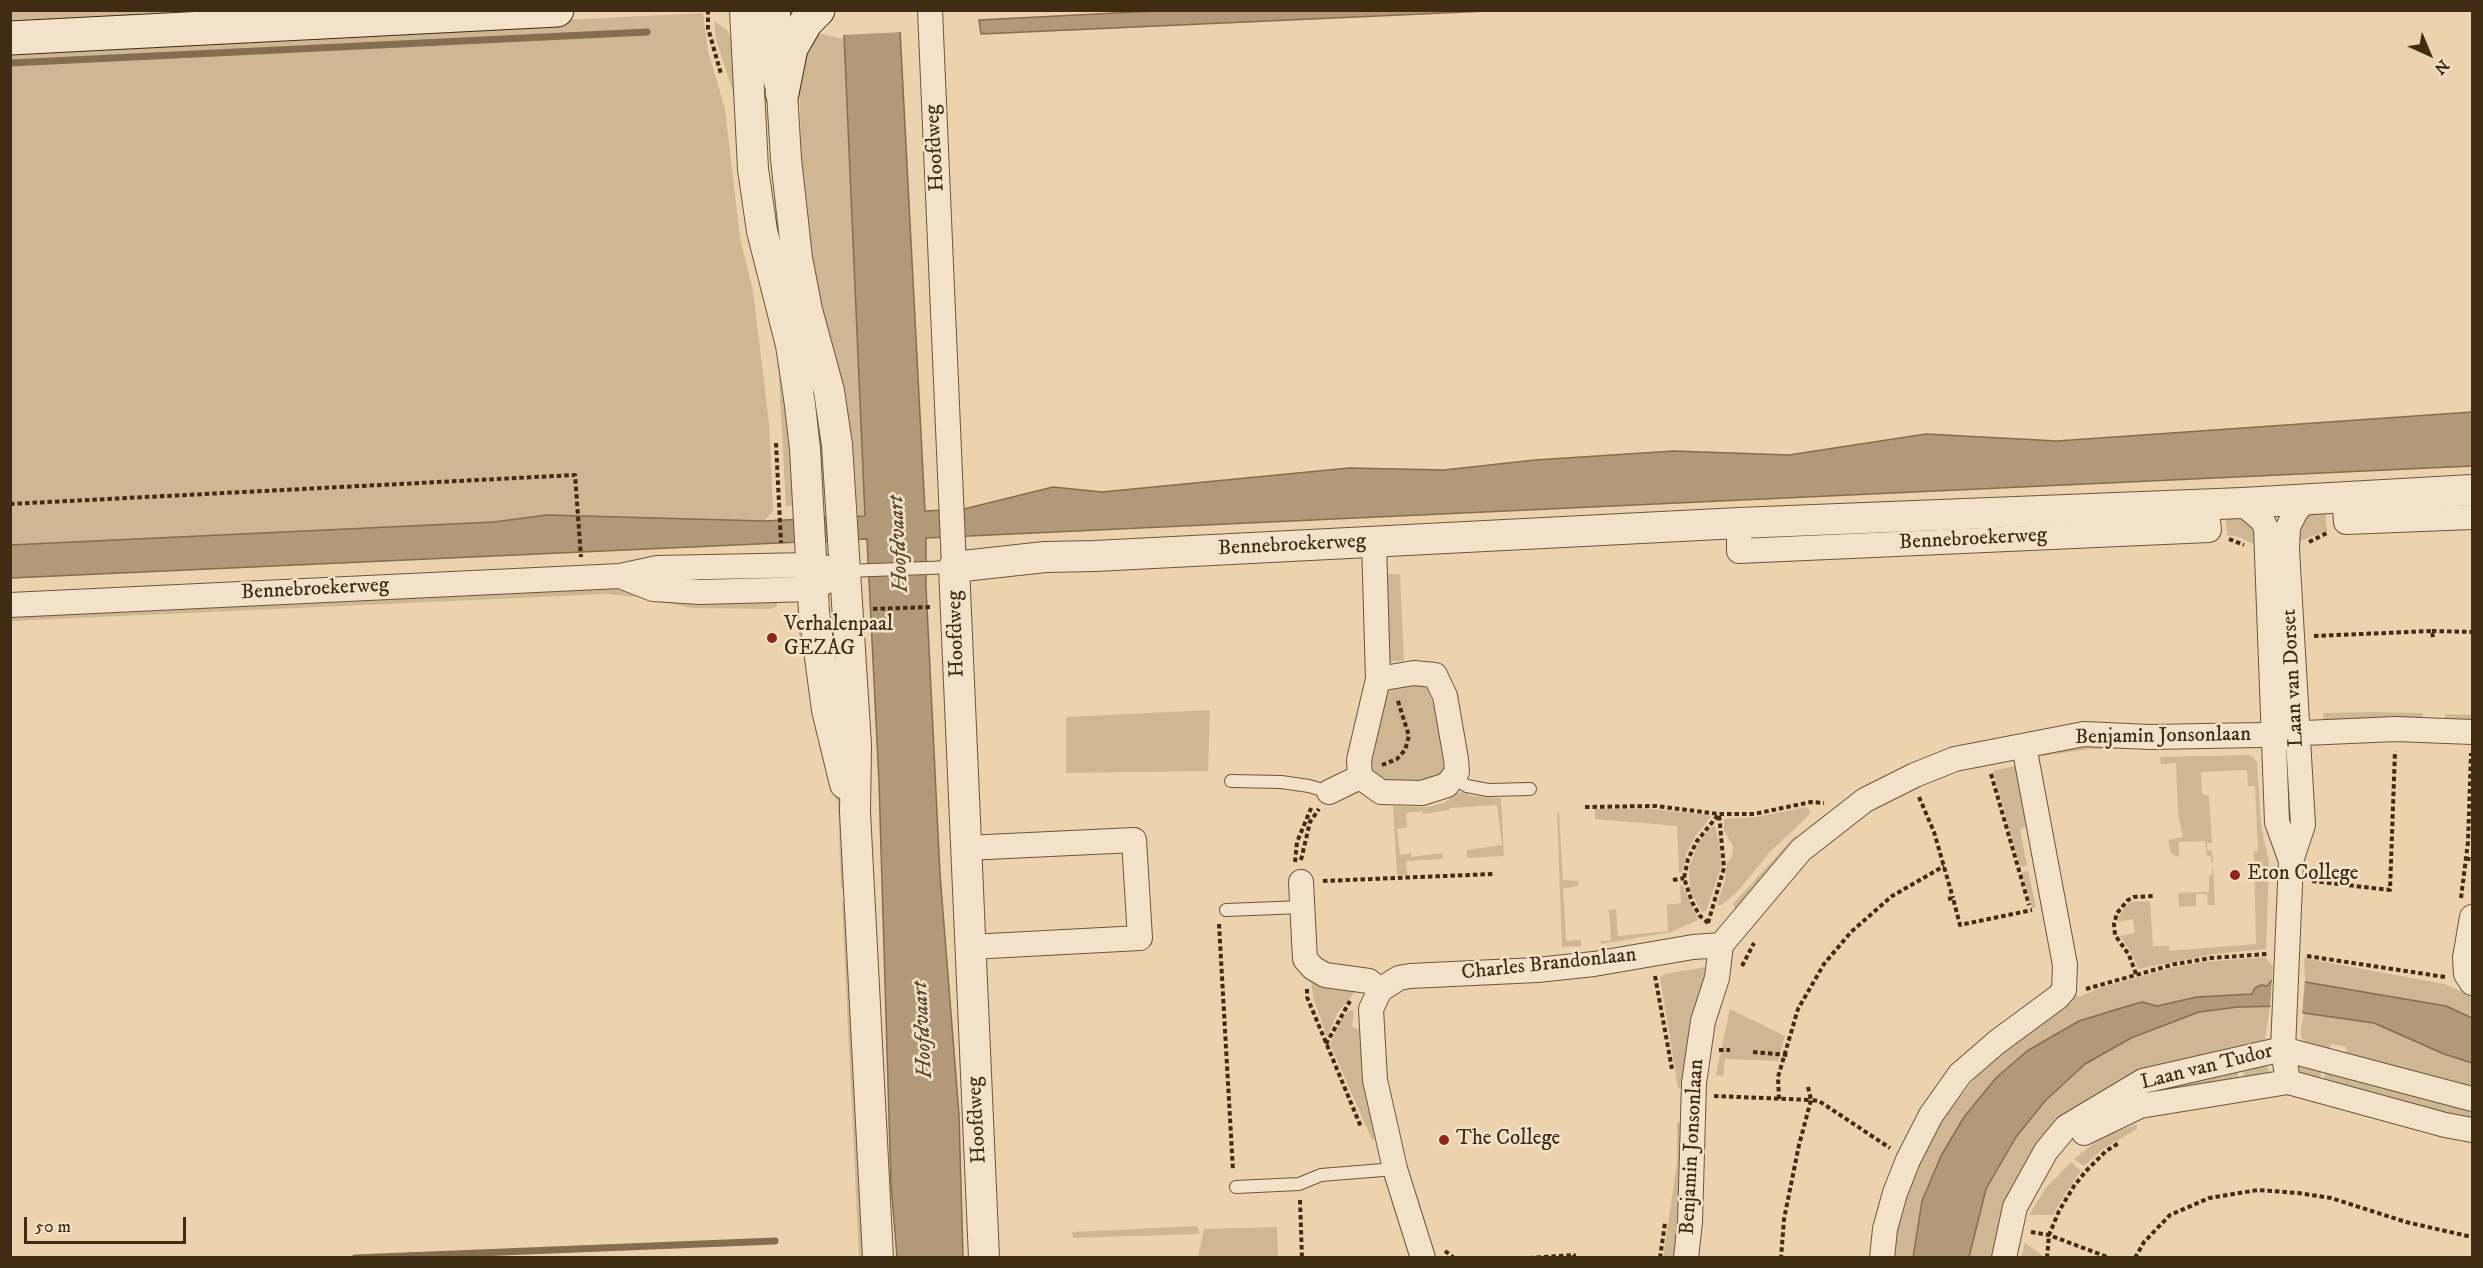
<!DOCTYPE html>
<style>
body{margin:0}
#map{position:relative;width:2483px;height:1268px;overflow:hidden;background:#ecd3ae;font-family:"IM FELL DW Pica",serif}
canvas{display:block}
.frame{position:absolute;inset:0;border:12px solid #402c12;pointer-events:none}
.north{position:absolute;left:2399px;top:24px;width:60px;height:60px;-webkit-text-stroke:4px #f3e2ca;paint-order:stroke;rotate:136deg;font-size:16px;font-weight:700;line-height:24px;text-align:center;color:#402c12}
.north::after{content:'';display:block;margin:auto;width:21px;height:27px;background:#402c12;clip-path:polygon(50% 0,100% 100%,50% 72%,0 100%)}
.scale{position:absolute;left:24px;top:1217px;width:162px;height:27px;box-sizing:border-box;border:3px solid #402c12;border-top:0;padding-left:8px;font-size:18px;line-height:21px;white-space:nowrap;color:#402c12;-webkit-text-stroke:4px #f3e2ca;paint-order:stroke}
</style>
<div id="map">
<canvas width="2483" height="1268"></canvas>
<div class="frame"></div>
<div class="north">N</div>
<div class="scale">50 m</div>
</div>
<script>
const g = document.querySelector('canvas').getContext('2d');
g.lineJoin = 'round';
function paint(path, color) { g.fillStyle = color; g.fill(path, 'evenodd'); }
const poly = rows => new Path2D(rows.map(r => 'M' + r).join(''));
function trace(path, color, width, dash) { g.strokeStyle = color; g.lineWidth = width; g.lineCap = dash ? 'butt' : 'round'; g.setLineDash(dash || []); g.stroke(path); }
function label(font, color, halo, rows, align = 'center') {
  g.font = font + ' "IM FELL DW Pica",serif'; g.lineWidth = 5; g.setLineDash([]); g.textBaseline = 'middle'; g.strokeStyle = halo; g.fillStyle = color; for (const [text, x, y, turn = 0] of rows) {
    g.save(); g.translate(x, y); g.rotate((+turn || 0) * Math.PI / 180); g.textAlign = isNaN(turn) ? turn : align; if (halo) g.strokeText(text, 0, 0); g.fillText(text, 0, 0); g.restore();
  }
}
paint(poly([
 [11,11,356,11,11,36],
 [703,13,708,51,725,109,740,238,753,291,769,423,773,511,764,521,547,515,494,522,11,545,11,48],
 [714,21,727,30,737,50,777,312,802,505,786,506,778,360,735,98,716,39],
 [821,34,845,39,866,516,858,517,857,504,853,505,804,246,798,46,807,37],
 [2325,511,2327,531,2291,544,2298,522,2310,513],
 [2225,513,2240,515,2251,522,2260,544,2251,543,2239,537,2227,535],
 [1382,574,1400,574,1404,661,1388,661],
 [606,587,646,594,777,597,777,606,771,609,692,608,638,597,607,594,11,621,10,613],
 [805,618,845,821,852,886,841,888,838,806,796,622],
 [1413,683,1427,688,1436,712,1445,745,1446,775,1437,779,1410,782,1378,781,1369,766,1382,693,1390,686],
 [1210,710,1208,771,1066,773,1066,717],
 [2372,712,2423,713,2422,721,2324,720,2323,714,2326,713],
 [2445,714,2472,715,2472,722,2445,720],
 [2053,745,2135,746,2133,749,2089,749,2042,756,2040,752],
 [2247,755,2253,757,2257,762,2261,825,2269,862,2266,949,2214,954,2138,969,2132,954,2120,936,2135,933,2133,919,2118,922,2120,914,2130,902,2150,901,2153,946,2169,946,2169,951,2256,944,2254,851,2258,851,2255,786,2248,786,2247,770,2201,772,2202,794,2209,796,2212,843,2207,843,2207,850,2212,851,2213,862,2211,862,2211,856,2207,856,2205,841,2179,842,2179,857,2171,853,2168,840,2183,837,2178,814,2176,763,2161,764,2160,757],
 [2019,765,2028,826,2020,828,2027,866,2020,867,1993,771],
 [1462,791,1472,796,1501,798,1504,856,1467,858,1467,850,1502,845,1497,805,1450,808,1450,810,1423,814,1422,811,1406,813,1407,827,1397,829,1400,855,1411,853,1411,857,1442,853,1443,859,1406,861,1407,875,1397,875,1393,806,1428,807,1443,803],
 [1806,807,1810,811,1809,815,1770,852,1737,892,1720,906,1717,904,1725,880,1727,863,1732,856,1733,846,1724,831,1724,819,1756,817],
 [1595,809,1653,809,1709,815,1711,817,1696,835,1687,852,1682,872,1679,873,1677,826,1595,819],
 [1557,813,1559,813,1563,880,1578,881,1578,886,1563,889,1566,939,1567,941,1581,940,1581,946,1562,947],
 [1715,826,1720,847,1721,867,1708,906,1706,911,1702,912,1690,890,1689,868,1699,842,1712,827],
 [1795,836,1800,841,1736,911,1733,904],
 [2212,868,2213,868,2215,905,2208,905,2207,894,2196,894,2196,906,2179,907,2178,893,2209,892,2209,876,2212,875],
 [2028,871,2036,907,2032,909,2022,872],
 [1680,885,1683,886,1698,920,1671,932,1601,944,1601,941,1611,941,1609,910,1616,909,1618,936,1668,931,1667,905,1681,903],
 [842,902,852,903,868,1257,859,1257],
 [2265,957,2273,966,2272,980,2267,986,2252,994,2197,997,2157,1006,2142,1002,2079,1021,1922,1201,1913,1257,1889,1258,1902,1197,1934,1130,1975,1078,2020,1039,2070,1004,2076,995,2079,997,2100,988,2175,967,2204,962],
 [2304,958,2444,984,2472,996,2472,1018,2446,1006,2305,982],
 [1706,967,1709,974,1684,1088,1678,1088,1660,977,1665,974],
 [1311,980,1357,990,1338,1012,1327,1037,1313,997],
 [2270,1006,2265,1039,2249,1049,2130,1077,2082,1103,2043,1138,1994,1257,1969,1257,1986,1188,2016,1137,2045,1101,2085,1064,2131,1038,2199,1012,2238,1007],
 [1730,1009,1785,1036,1778,1061,1725,1059,1723,1076,1716,1075],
 [1350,1010,1354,1012,1352,1027,1362,1031,1378,1138,1372,1140,1330,1044,1342,1018],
 [2304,1013,2374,1023,2444,1054,2472,1063,2472,1094,2345,1059,2347,1047,2331,1044,2329,1050,2306,1044,2301,1037,2301,1028],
 [2266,1064,2271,1075,2244,1081,2243,1065],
 [2238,1065,2238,1081,2067,1132,2126,1093],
 [2301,1066,2322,1068,2319,1085,2299,1082,2297,1068],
 [2326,1069,2472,1110,2472,1126,2323,1086],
 [1680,1122,1685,1122,1679,1257,1663,1258,1677,1163,1677,1123],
 [2137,1124,2137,1129,2103,1149,2084,1166,2074,1159,2102,1137],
 [2071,1162,2081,1171,2064,1195,2053,1215,2029,1215,2045,1189],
 [1197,1226,1199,1234,1073,1238,1072,1232],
 [1277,1227,1278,1257,1198,1257,1204,1229],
 [2025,1243,2042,1255,2042,1257,2021,1257]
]), '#cfb793');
const water = poly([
 [1174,10,1488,10,1488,11,981,34,979,20,1174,10],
 [843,11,899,11,925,511,964,509,1053,487,1102,492,1349,468,1444,470,1535,460,1674,451,1789,455,1926,434,2057,441,2472,412,2472,466,926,538,926,587,940,874,959,1115,963,1257,897,1257,891,1184,879,782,867,539,11,578,10,545,494,522,547,515,764,521,865,516,843,11],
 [2272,980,2305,982,2446,1006,2472,1018,2472,1063,2444,1054,2374,1023,2304,1013,2287,1006,2238,1007,2199,1012,2131,1038,2085,1064,2045,1101,2016,1137,1986,1189,1969,1257,1913,1258,1922,1201,1941,1156,1964,1117,1996,1078,2027,1051,2079,1021,2128,1006,2142,1002,2157,1006,2197,997,2252,994,2255,988,2261,985,2267,986,2272,980]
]);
paint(water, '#b29a79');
trace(water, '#846e50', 1.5);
paint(poly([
 [840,10,902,10,903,32,841,35],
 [2272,977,2305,979,2302,1015,2287,1009,2270,1009]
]), '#ecd3ae');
trace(poly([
 [10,63,647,32],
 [355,1258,775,1241]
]), '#846e50', 7);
const service = poly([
 [846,571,954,567],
 [1453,778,1467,786,1488,790,1530,789],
 [1231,781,1281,782,1309,786,1329,792],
 [1226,910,1302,907],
 [1236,1187,1299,1184,1321,1175,1395,1169]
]);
const minor = poly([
 [930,10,954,567],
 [2344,496,2346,522,2472,517],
 [2242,503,2262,520,2266,528,2277,822,2291,861],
 [1739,523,1739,551,2209,530,2206,503],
 [1374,542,1378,679,1359,760,1360,777,1381,792,1422,793,1447,785,1457,772,1456,759,1445,696,1435,675,1414,673,1378,679],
 [620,576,653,589,700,592,812,589,827,581],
 [10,605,620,576,657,568,810,565,846,571],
 [1329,792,1360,777],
 [966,848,1134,840,1140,938,970,947],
 [1301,882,1305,959,1313,968,1325,975,1369,981,1380,990],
 [2472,917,2465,958,2466,974,2472,983],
 [2288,1082,2283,1049,2291,861,2303,825,2287,550,2288,527,2295,513,2306,498],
 [2084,1133,2140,1106,2288,1082,2445,1125,2472,1130],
 [1423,1258,1395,1169,1375,1080,1371,1009,1380,990,1399,978,1410,976,1537,970,1594,964,1693,947,1721,945],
 [1686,1258,1690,1222,1694,1083,1703,1021,1717,978,1721,945,1801,850,1865,800,1915,775,1955,759,2084,734,2150,737,2259,735,2396,729,2472,732],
 [1882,1258,1885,1229,1895,1193,1908,1160,1931,1115,1960,1074,1997,1042,2058,997,2064,990,2065,965,2024,746],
 [2004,1258,2015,1207,2046,1151,2066,1127,2143,1081,2283,1049,2472,1099]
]);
const tertiary = poly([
 [745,10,753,169,762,231,791,345,800,405,805,449,814,612,827,710,845,784],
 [775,10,776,70,782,93,786,159,797,258,807,310,829,391,837,445,856,745,855,812,878,1258],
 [984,1258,954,567,1045,557,1095,556,1739,523,2242,503,2472,490]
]);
const secondary = poly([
 [10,38,557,10],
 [782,93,791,48,806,22,818,10]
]);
trace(service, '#6b5639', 14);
trace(minor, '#6b5639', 26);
trace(tertiary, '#6b5639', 32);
trace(secondary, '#402c12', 35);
trace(poly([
 [708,10,708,28,721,74],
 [776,443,781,543],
 [10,504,575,475,581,557],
 [2229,539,2244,545],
 [2309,542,2329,532],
 [873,609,931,607],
 [2432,631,2472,632],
 [2314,636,2432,631,2433,638],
 [1382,765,1397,759,1405,750,1409,736,1397,698],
 [1991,774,2029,905],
 [1919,797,1934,832,1953,898],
 [1585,807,1656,806,1719,814,1754,814,1811,802,1824,803],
 [2466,859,2472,859],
 [1301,860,1310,822,1319,809],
 [1295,862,1297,842,1312,806],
 [1673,880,1684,878],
 [1323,881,1493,874],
 [2312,881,2390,890,2395,751],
 [2461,898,2468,842,2471,753],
 [1948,899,1953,898,1960,925,2032,910],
 [1708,923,1700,916,1692,902,1684,878,1688,859,1697,841,1719,814],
 [1708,923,1724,868,1719,814],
 [1219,924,1233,1171],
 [2307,956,2445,977],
 [1742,966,1754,943],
 [2136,974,2129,955,2115,935,2114,924,2117,913,2128,900,2134,897,2155,896],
 [1655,976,1672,1069],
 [1307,989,1307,997,1361,1127],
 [2086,989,2175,964,2211,958,2267,954],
 [1326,1044,1350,1001],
 [1719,1050,1730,1050],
 [1753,1052,1788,1055],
 [1808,1087,1811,1100,1819,1101,1890,1148],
 [1714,1096,1811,1100,1799,1145,1784,1219,1781,1258],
 [1779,1099,1778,1077,1798,1009,1824,964,1851,932,1892,896,1944,866],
 [1300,1200,1302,1258],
 [2031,1232,2049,1235,2110,1258],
 [1445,1251,1453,1257],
 [1529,1258,1574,1255,1574,1258],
 [1660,1258,1665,1223],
 [2047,1258,2049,1235,2059,1211,2074,1186,2086,1171,2106,1151,2119,1143],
 [2135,1258,2144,1242,2170,1215,2209,1198,2258,1190,2298,1193,2331,1198,2406,1222,2472,1237]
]), '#402c12', 4, [4.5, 3]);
trace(service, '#f3e2ca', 12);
trace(minor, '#f3e2ca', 24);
trace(tertiary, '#f3e2ca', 30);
trace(secondary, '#f3e2ca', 33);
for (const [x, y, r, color] of [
 [772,638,6,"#8f2418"],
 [2235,875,6,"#8f2418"],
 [1444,1140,6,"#8f2418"]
]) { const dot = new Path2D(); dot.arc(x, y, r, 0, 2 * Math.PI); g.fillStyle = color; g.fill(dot); trace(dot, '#f3e2ca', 2); }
label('21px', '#402c12', '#f3e2ca', [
 ["Hoofdweg",936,148,-93],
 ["Bennebroekerweg",1973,540,-3],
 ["Bennebroekerweg",1292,546,-3],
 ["Bennebroekerweg",315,590,-3],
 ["Hoofdweg",957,634,-92],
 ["Laan van Dorset",2294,678,-93],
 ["Benjamin Jonsonlaan",2163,737,-1],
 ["Charles Brandonlaan",1549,965,-6],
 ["Laan van Tudor",2207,1068,-14],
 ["Hoofdweg",978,1120,-93],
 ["Benjamin Jonsonlaan",1693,1147,-87]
]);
label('21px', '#402c12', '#f3e2ca', [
 ["Verhalenpaal",784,626],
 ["GEZAG",784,650],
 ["Eton College",2247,875],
 ["The College",1456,1140]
], 'left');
label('italic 22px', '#5c482c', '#f3e2ca', [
 ["Hoofdvaart",900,544,-93],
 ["Hoofdvaart",924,1030,-93]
]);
</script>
